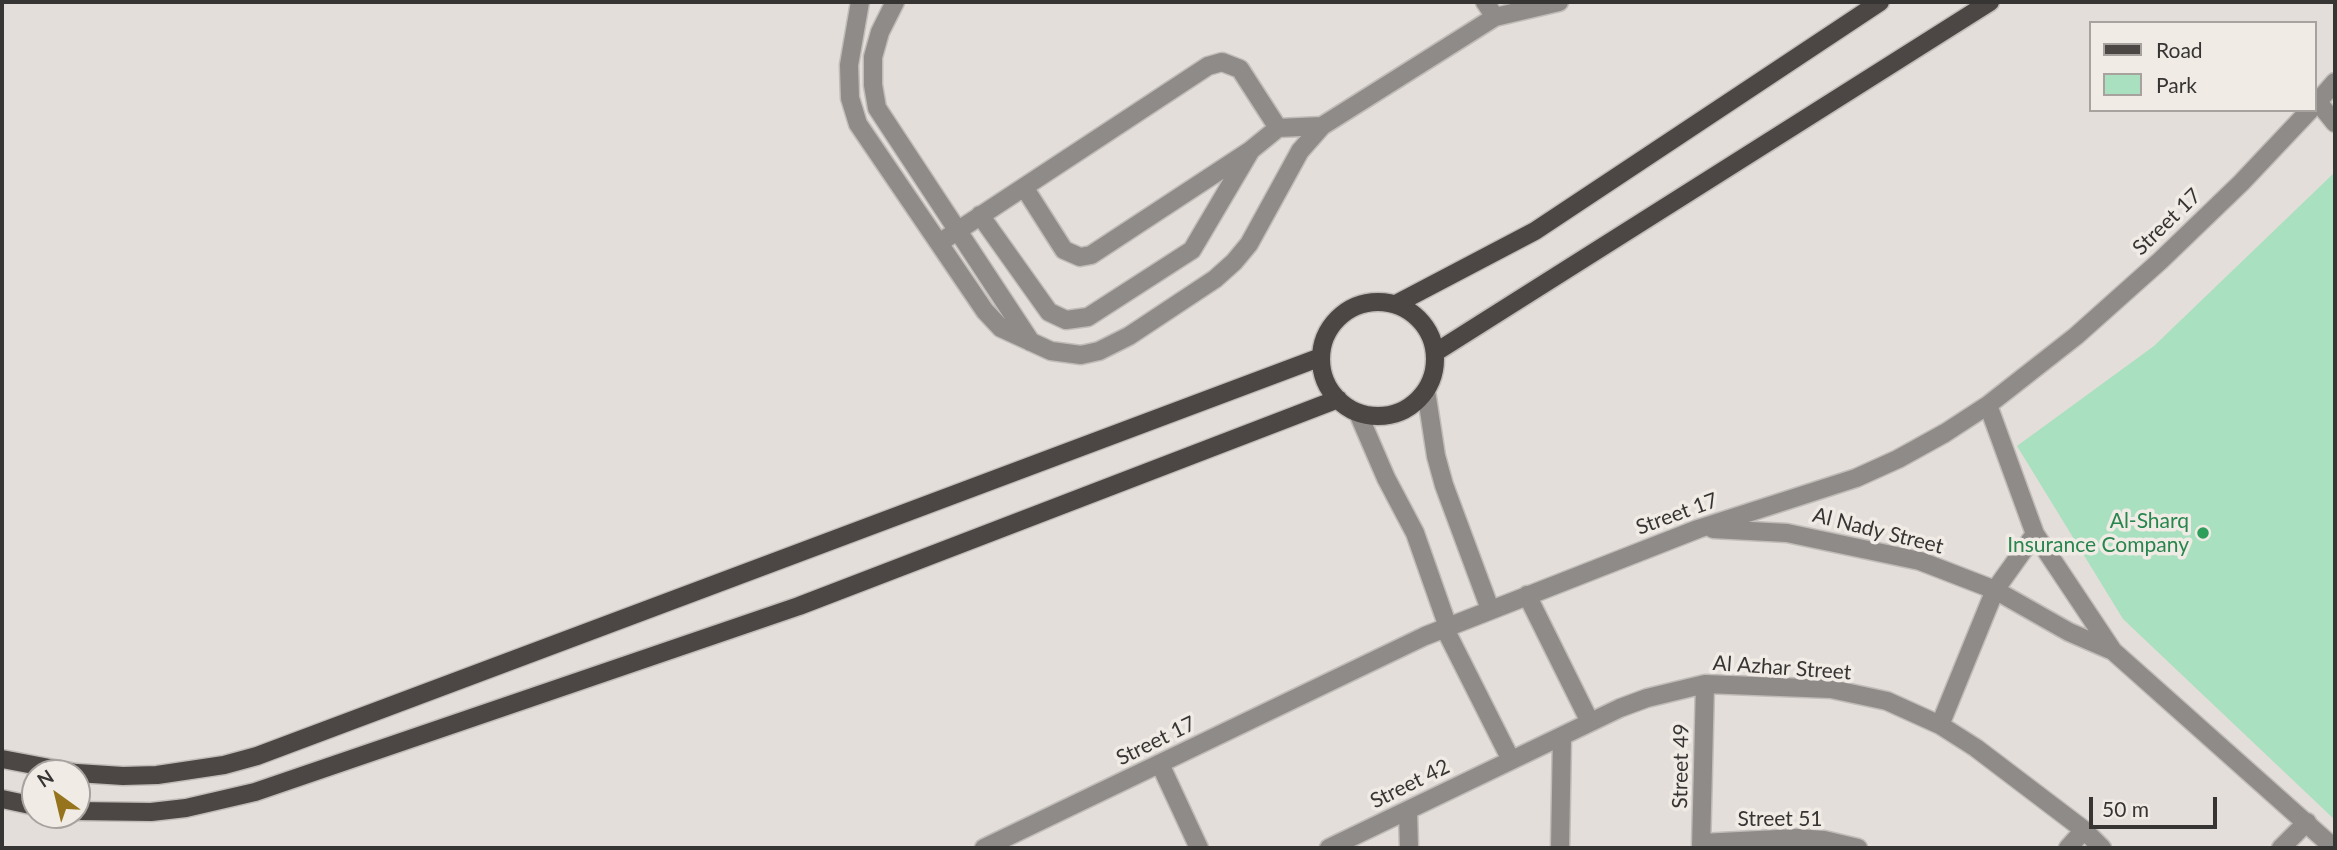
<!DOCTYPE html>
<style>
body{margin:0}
#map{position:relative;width:2337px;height:850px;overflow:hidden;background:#e3ded9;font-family:Lato,sans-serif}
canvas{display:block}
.frame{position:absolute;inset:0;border:4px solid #373533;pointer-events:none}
.legend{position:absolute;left:2089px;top:21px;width:228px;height:91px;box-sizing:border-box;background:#f1ebe6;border:2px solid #a7a29e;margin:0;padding:9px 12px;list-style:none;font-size:21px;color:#373533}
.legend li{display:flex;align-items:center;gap:14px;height:35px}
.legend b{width:35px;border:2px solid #a7a29e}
.north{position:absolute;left:21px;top:759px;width:70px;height:70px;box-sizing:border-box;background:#f1ebe6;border:2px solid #a7a29e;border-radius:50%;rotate:326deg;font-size:19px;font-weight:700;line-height:28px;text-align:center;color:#373533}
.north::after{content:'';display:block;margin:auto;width:24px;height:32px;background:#96741d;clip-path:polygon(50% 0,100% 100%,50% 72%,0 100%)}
.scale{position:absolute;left:2089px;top:797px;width:128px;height:32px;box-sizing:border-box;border:4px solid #373533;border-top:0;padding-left:9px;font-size:21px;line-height:24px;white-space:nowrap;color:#373533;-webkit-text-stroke:5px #f1ebe6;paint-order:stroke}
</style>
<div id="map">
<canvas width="2337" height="850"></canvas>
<div class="frame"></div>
<ul class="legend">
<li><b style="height:9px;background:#4c4745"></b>Road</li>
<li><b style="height:19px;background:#a9e0bf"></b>Park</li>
</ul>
<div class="north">N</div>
<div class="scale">50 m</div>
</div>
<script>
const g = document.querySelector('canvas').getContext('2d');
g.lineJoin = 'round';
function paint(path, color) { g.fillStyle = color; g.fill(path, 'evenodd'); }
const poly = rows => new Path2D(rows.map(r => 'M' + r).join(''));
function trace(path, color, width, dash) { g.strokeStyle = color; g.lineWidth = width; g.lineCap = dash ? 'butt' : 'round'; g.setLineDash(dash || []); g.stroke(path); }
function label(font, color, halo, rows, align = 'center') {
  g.font = font + ' Lato,sans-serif'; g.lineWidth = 7; g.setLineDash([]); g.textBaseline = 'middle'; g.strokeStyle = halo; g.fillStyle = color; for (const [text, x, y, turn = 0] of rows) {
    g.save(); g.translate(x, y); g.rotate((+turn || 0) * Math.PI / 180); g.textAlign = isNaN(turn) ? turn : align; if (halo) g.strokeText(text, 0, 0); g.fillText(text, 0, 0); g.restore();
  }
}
paint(poly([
 [2335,172,2335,820,2123,619,2017,446,2154,346]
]), '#a9e0bf');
const minor = poly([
 [860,2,849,65,850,98,858,124,985,311,1001,328,1051,351,1081,355,1099,351,1129,336,1215,279,1234,262,1249,244,1300,151,1322,126,1495,17,1559,2],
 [895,2,880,32,873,57,873,85,877,108,1031,342],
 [1485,2,1495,17],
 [2318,102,2335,123],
 [2314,106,2335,82],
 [1024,187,1064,250,1080,257,1091,255,1251,150,1278,128,1322,126],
 [980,215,1049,312,1066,320,1088,317,1192,250,1251,150],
 [939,243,1208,66,1222,62,1240,69,1278,128],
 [1426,391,1436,456,1444,485,1490,609],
 [1988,405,2035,534,2113,651,2334,848],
 [1358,413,1386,478,1415,533,1448,627],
 [1713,529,1787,533,1920,561,1995,590,2069,632,2113,651],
 [1527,595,1590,722],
 [1445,629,1511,760],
 [1940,725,1995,590,2035,534],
 [1160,764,1199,848],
 [1408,811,1409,848],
 [1702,843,1797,838,1824,840,1858,848],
 [984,848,1425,636,1698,529,1856,478,1898,459,1945,433,1988,405,2076,336,2160,261,2241,183,2310,110],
 [1329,848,1620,708,1647,698,1705,684,1831,689,1887,701,1940,725,1976,748,2084,830,2102,848],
 [1560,848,1562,737],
 [1701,848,1705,684],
 [2068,848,2084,830],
 [2281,848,2307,822]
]);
const major = poly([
 '1321 359a57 57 0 1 1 114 0a57 57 0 1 1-114 0Z',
 [1396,304,1535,231,1880,2],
 [1436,352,1990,2],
 [2,759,76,773],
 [77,773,123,776,157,775,224,765,257,756,1321,357],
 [2,799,35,806],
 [77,811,151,812,186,808,255,792,799,606,1338,399]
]);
trace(minor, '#c1bcb8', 21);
trace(major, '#c1bcb8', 21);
trace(minor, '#8e8b89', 18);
trace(major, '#4c4745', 18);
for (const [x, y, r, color] of [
 [2203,533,7,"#2e9e5b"]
]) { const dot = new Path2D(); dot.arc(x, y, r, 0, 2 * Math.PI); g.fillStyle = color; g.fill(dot); trace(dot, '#f1ebe6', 2.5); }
label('21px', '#373533', '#f1ebe6', [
 ["Street 17",2167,222,-44],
 ["Street 17",1677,514,-20],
 ["Al Nady Street",1878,531,14],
 ["Al Azhar Street",1782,668,4],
 ["Street 17",1156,741,-26],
 ["Street 49",1681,766,-89],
 ["Street 42",1410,784,-26],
 ["Street 51",1780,819]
]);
label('21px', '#27864d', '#f1ebe6', [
 ["Al-Sharq",2189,521],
 ["Insurance Company",2189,545]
], 'right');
</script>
